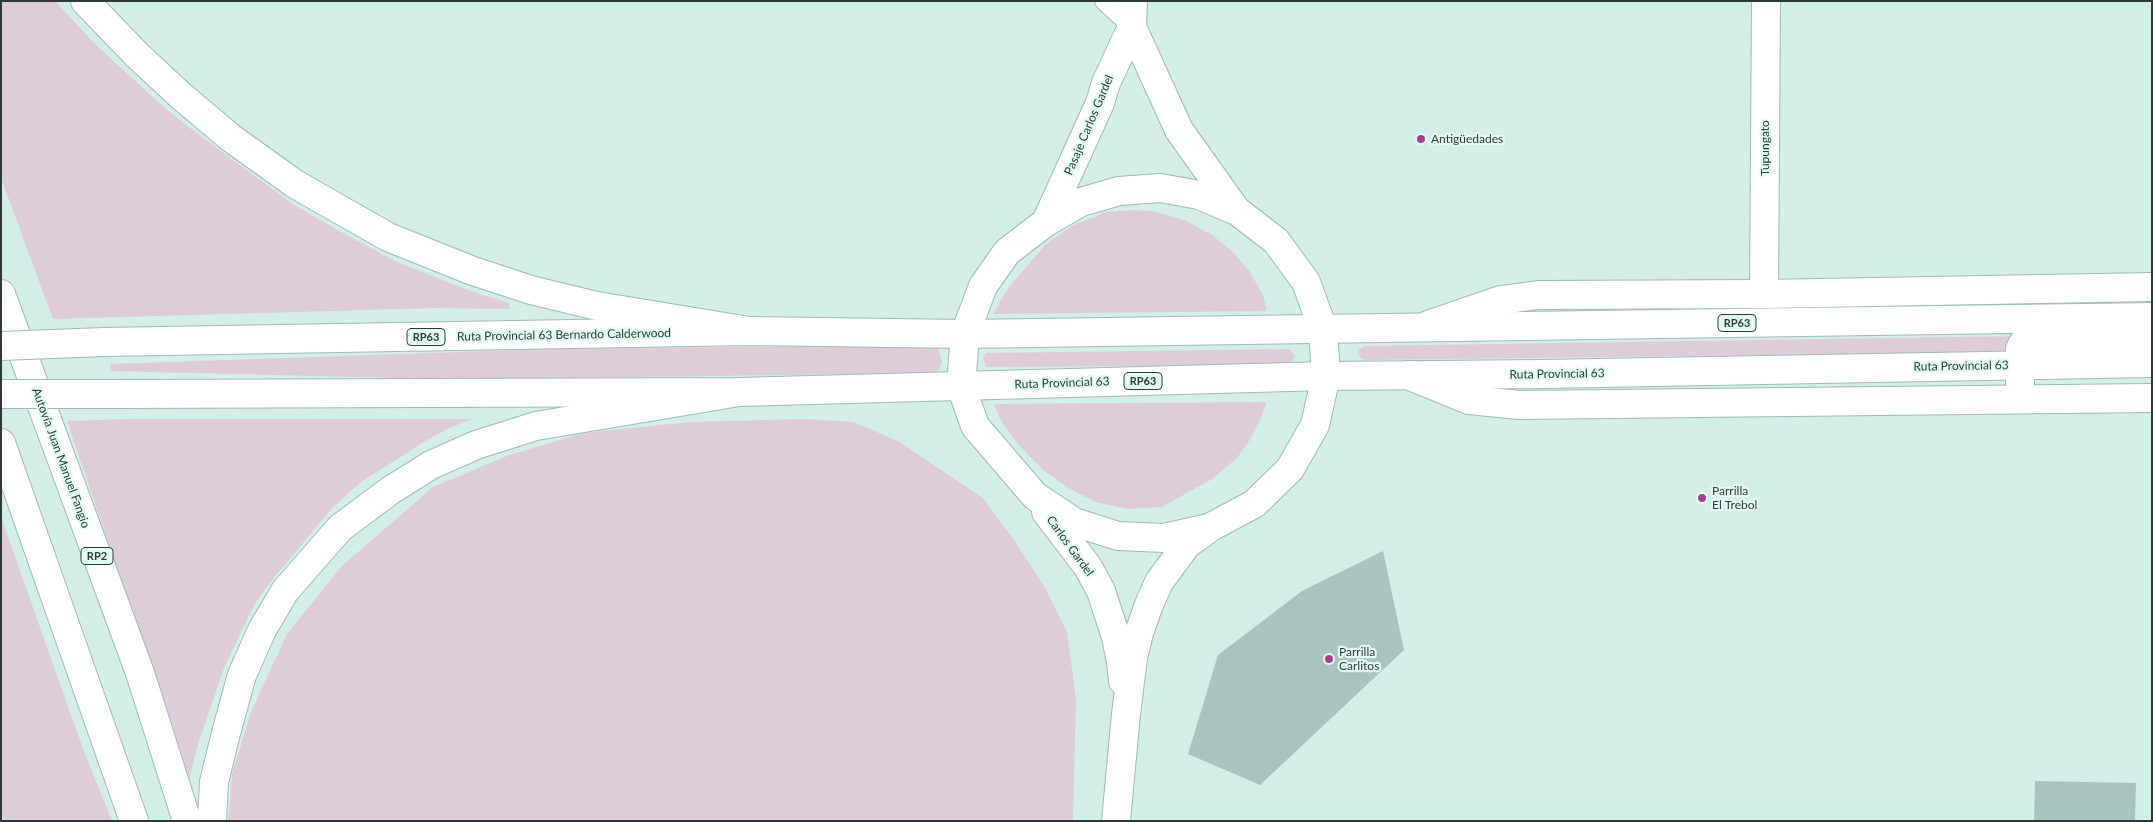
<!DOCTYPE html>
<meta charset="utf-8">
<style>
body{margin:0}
#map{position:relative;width:2153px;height:822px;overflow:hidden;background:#d2efe8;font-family:Lato,sans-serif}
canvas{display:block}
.frame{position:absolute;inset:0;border:2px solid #2f3a38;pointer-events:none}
</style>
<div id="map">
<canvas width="2153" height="822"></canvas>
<div class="frame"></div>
</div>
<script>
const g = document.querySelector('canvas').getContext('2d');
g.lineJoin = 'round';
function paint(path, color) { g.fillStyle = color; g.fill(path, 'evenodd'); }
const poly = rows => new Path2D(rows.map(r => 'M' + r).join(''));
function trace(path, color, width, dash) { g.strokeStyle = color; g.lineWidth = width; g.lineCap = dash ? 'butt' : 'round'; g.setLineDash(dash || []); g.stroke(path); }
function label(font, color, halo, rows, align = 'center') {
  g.font = font + ' Lato,sans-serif'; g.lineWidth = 4.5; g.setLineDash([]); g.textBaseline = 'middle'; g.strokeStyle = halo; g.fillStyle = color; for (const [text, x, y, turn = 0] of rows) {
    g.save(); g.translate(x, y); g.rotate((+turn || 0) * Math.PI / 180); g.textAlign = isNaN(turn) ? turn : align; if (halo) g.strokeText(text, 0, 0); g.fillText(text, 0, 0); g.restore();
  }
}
paint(poly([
 [1,1,55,1,94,43,156,100,186,125,294,205,343,233,397,262,468,290,509,303,510,309,437,308,53,319,1,178],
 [1131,210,1154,211,1186,221,1212,235,1233,252,1250,272,1263,295,1267,311,993,314,1009,287,1045,245,1072,226,1106,212],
 [2024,336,2021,352,1365,360,1361,358,1358,353,1359,349,1364,346],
 [931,345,938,348,942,362,940,368,935,373,562,378,396,378,111,371,110,364,546,349],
 [1289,349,1295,356,1291,365,986,367,983,357,987,353],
 [1267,402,1260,420,1249,441,1237,458,1212,479,1162,507,1128,509,1095,502,1067,487,1043,470,1018,444,1002,422,994,404],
 [131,419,472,419,449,428,424,442,361,482,333,507,273,579,255,603,224,668,198,744,189,780,67,421],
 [805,419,853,422,898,441,983,498,1014,540,1044,586,1067,632,1076,699,1073,821,228,821,232,774,251,712,287,634,342,566,433,487,509,455,584,433,690,422],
 [1,517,82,746,112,821,1,821]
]), '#e0ccd9');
paint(poly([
 [1383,551,1404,650,1260,785,1188,754,1218,655,1302,591],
 [2035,781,2136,783,2135,821,2034,821]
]), '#a9c4be');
const lane = poly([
 [1104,1,1132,27]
]);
const street = poly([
 [1764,294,1766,1]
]);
const secondary = poly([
 [1132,27,1179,130,1236,210],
 [1160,188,1199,195,1237,211,1276,241,1306,282,1323,329,1326,376,1315,425,1290,469,1254,504,1209,528,1164,538,1118,536,1074,522,1035,496,975,426,961,386,965,334,983,286,1007,252,1046,222,1081,202,1119,191,1160,188],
 [1046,222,1100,103,1106,83,1132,27,1133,1],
 [1428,325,1501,300,1538,295,1764,294,2152,287],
 [1408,375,1469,400,1519,405,2152,398],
 [1046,512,1088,567,1101,591,1116,637,1121,662,1123,681],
 [1116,821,1126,714,1133,658,1139,633,1148,607,1159,582,1187,544,1207,530]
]);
const primary = poly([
 [104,342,749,331,965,334,2152,317],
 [118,394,739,392,1326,376,1543,374,2152,363],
 [2020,399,2020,349,2023,343,2031,339,2152,340]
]);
const highway = poly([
 [85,1,136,54,180,95,231,138,295,184,388,237,473,271,531,290,597,306,749,331],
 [1,294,140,673,187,821],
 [1,443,134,821],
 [212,821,214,782,226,733,242,675,262,630,285,591,340,528,391,490,431,465,476,445,536,426,739,392]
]);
trace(lane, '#9fbab4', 20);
trace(street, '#9fbab4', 30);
trace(secondary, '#9fbab4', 30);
trace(primary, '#9fbab4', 30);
trace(highway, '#9fbab4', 30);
trace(lane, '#fff', 18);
trace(street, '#fff', 28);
trace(secondary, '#fff', 28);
trace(primary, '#fff', 28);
trace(highway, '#fff', 28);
const highwayBridge = poly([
 [1,346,104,342],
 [1,394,118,394]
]);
trace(highwayBridge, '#9fbab4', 30, []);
trace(highwayBridge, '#fff', 28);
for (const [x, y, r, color] of [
 [1421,139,5,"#ac3a95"],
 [1702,498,5,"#ac3a95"],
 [1329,659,5,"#ac3a95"]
]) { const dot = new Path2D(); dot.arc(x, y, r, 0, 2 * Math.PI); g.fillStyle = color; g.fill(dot); trace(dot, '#e0fcf5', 2); }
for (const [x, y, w] of [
 [1737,323,38],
 [426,337,38],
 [1143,381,38],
 [97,556,32]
]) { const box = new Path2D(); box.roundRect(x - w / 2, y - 8.5, w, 17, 4); g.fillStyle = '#e0fcf5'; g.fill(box); trace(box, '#2f3a38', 1); }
label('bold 11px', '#2f3a38', null, [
 ["RP63",1737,323],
 ["RP63",426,337],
 ["RP63",1143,381],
 ["RP2",97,556]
]);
label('12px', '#2f3a38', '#e0fcf5', [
 ["Pasaje Carlos Gardel",1089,125,-67],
 ["Tupungato",1765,148,-90],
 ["Ruta Provincial 63 Bernardo Calderwood",564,335,-1],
 ["Ruta Provincial 63",1961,366,-1],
 ["Ruta Provincial 63",1557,374,-1],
 ["Ruta Provincial 63",1062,383,-2],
 ["Autovía Juan Manuel Fangio",61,458,70],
 ["Carlos Gardel",1070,546,54]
]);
label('12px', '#2f3a38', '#e0fcf5', [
 ["Antigüedades",1431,139],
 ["Parrilla",1712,491],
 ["El Trebol",1712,505],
 ["Parrilla",1339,652],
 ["Carlitos",1339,666]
], 'left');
</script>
